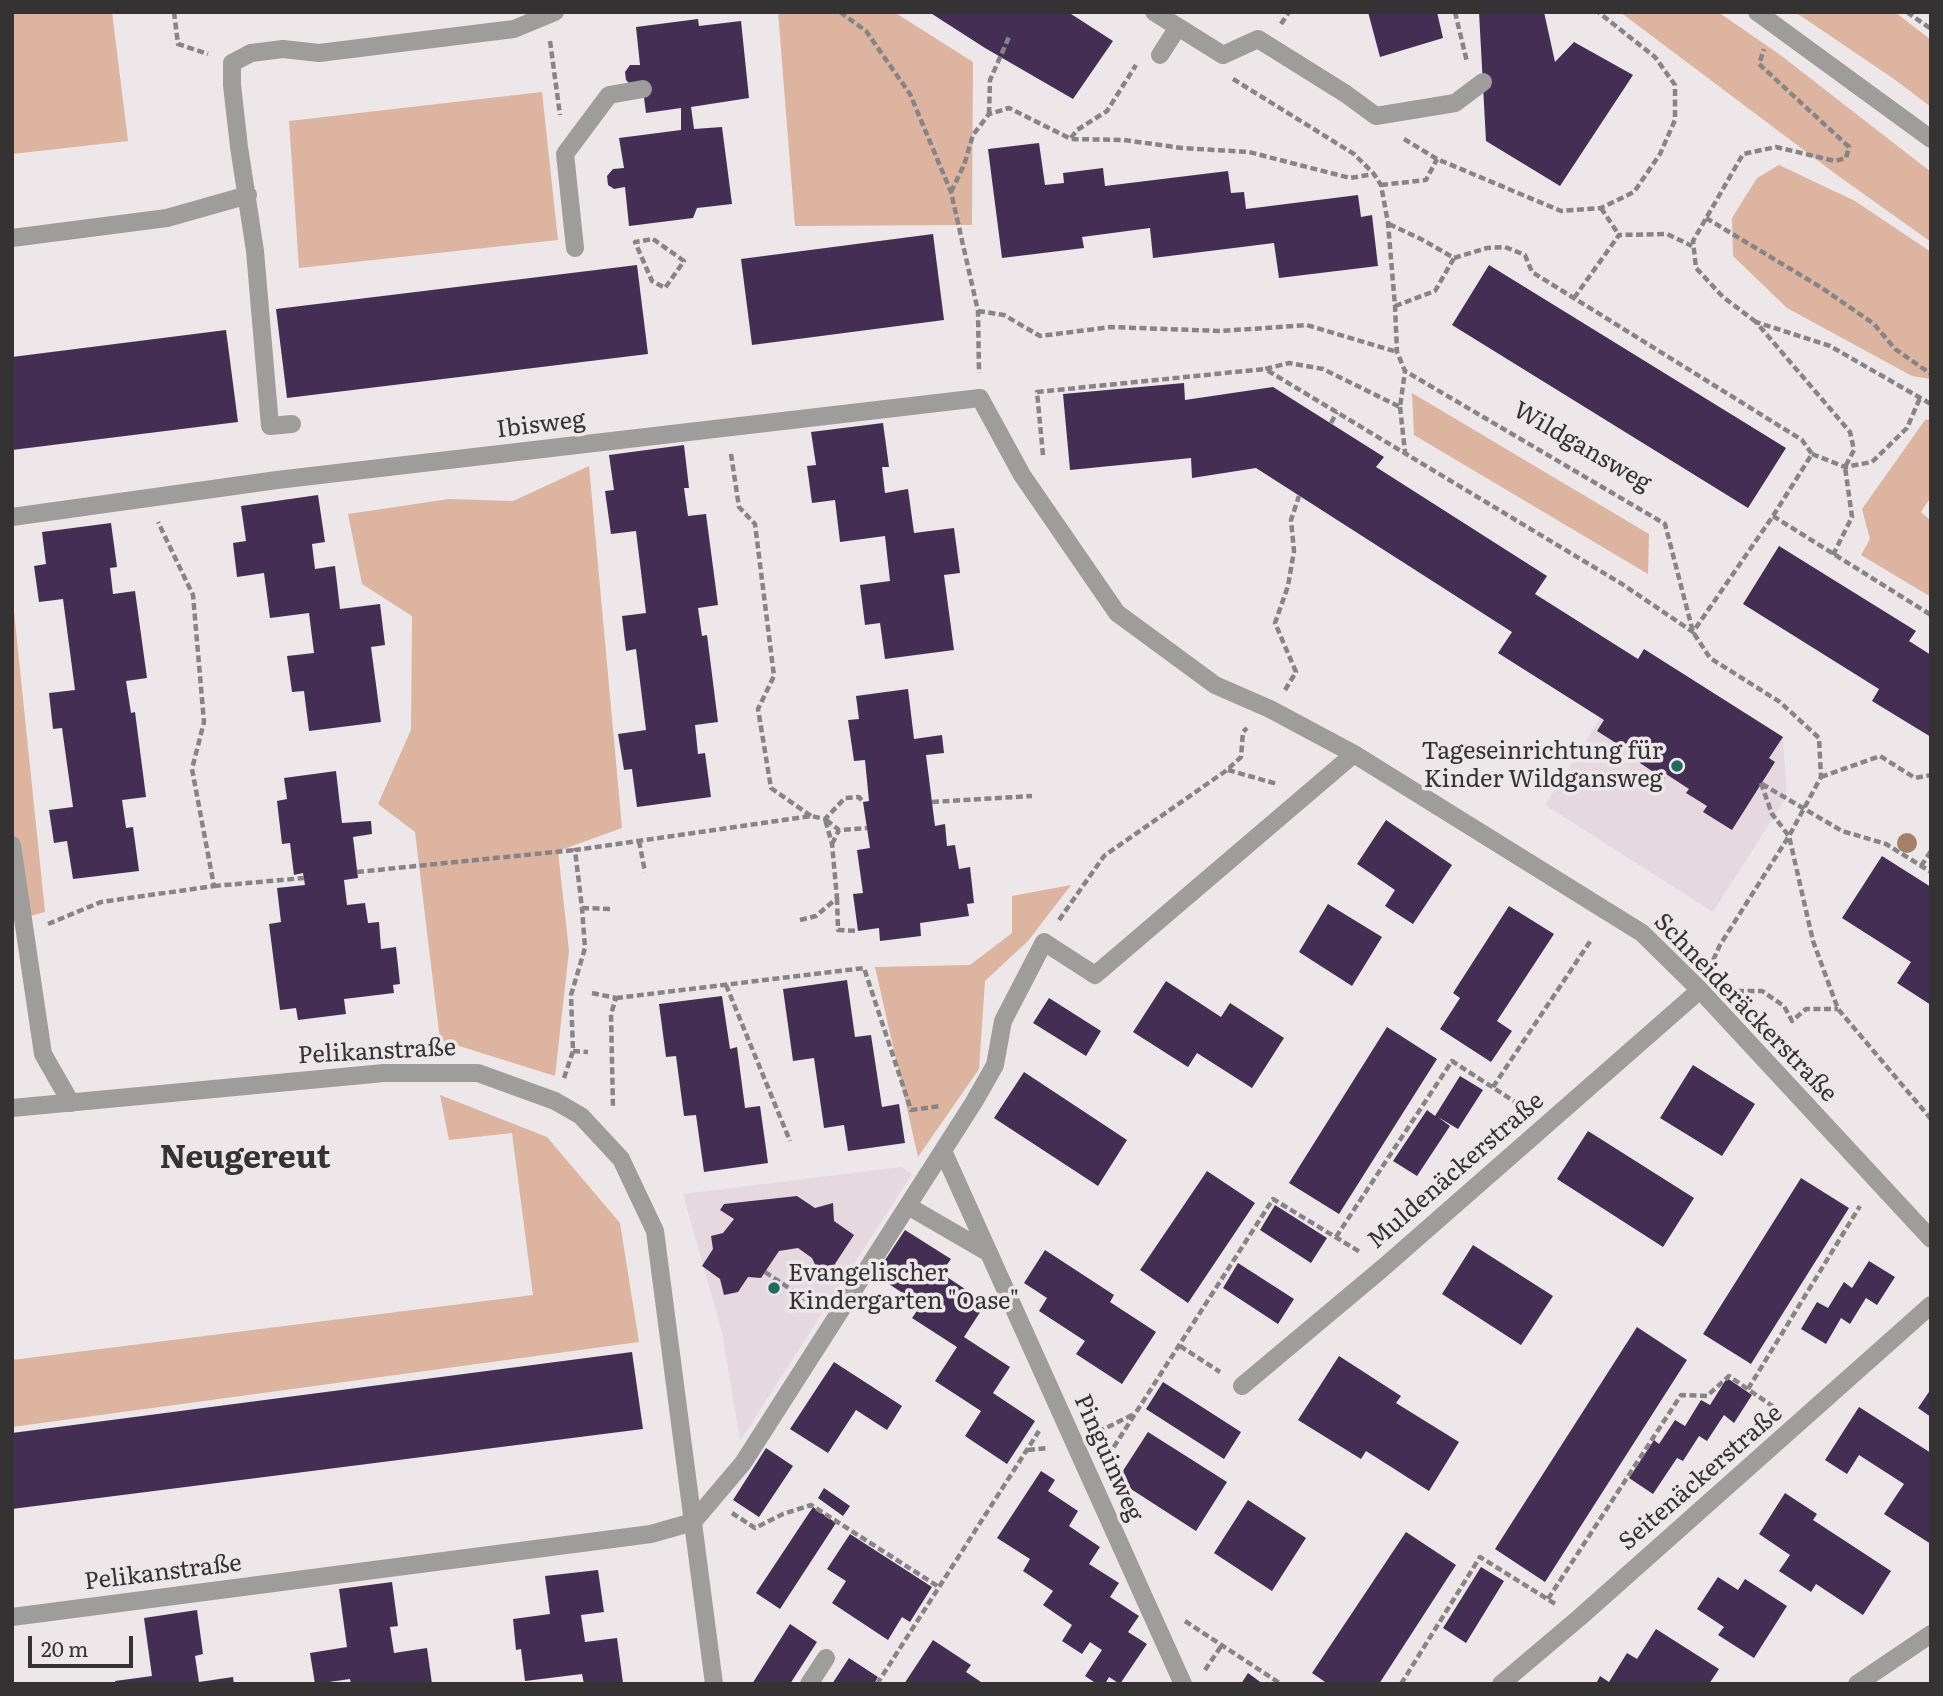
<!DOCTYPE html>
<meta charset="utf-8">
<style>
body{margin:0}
#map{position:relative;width:1943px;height:1696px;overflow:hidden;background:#ede7ea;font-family:Literata,serif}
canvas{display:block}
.frame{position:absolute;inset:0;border:14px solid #343233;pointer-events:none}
.scale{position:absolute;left:28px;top:1636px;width:105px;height:32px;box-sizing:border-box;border:4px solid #343233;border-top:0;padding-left:9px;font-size:21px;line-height:24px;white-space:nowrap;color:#343233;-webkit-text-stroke:5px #ede7ea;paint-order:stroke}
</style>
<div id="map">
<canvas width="1943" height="1696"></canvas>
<div class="frame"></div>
<div class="scale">20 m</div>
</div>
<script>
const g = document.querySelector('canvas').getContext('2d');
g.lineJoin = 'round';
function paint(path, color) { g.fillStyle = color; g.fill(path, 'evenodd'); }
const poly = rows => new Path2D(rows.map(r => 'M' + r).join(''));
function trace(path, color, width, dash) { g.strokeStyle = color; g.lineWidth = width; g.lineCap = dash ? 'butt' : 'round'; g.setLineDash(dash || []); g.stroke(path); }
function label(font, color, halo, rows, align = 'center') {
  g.font = font + ' Literata,serif'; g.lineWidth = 7; g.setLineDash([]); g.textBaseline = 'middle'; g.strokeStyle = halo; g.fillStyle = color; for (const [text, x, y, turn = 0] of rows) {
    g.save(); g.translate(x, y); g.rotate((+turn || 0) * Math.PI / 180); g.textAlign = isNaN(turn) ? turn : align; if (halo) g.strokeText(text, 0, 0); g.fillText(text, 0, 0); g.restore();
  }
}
paint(poly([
 [1644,649,1783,737,1787,796,1713,912,1545,805],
 [901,1167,912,1174,740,1441,722,1332,683,1194]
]), '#e6d8df');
paint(poly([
 [12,12,112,12,128,141,12,154],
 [778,12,894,12,973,62,972,225,795,226],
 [1620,12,1718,12,1779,54,1931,172,1931,242,1837,175],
 [1795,12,1895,12,1931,40,1931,107,1894,79],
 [542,92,558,240,299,268,289,121],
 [1779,165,1855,201,1931,252,1931,379,1912,376,1787,308,1733,256,1732,218,1757,178],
 [1412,393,1649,534,1648,574,1414,435],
 [1931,419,1931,497,1921,512,1931,521,1931,597,1861,555,1870,539,1862,509,1925,420],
 [589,466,622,828,558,851,569,951,555,1076,440,1040,415,832,378,804,411,730,412,616,362,584,348,514,449,499,513,501],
 [12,592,45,912,12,921],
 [1071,885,1028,941,985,981,979,1069,918,1157,875,967,970,965,1012,933,1012,896],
 [440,1095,547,1137,620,1223,639,1342,12,1427,12,1360,533,1295,512,1133,449,1140]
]), '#dcb4a0');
paint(poly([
 [929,12,1068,12,1113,41,1073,99,985,48],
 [1368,12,1437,12,1443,38,1380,57],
 [1479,12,1544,12,1555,62,1574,42,1633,75,1560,186,1486,141],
 [698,19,699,26,741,21,749,98,691,107,694,129,722,127,732,204,697,208,693,218,629,226,625,187,614,189,608,185,607,176,613,169,624,168,619,138,681,130,681,108,646,113,642,82,630,84,626,80,625,72,630,65,640,65,636,27],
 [1039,143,1045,185,1064,183,1063,173,1103,168,1105,186,1228,171,1231,193,1244,192,1246,209,1358,195,1361,217,1372,215,1378,266,1279,278,1274,243,1153,258,1150,228,1082,237,1084,248,1002,258,988,149],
 [933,234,944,320,752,345,741,259],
 [637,265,648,354,287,398,276,309],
 [1489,265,1786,448,1748,508,1452,325],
 [226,330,238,422,12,450,12,357],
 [1184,383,1185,400,1273,387,1384,457,1376,467,1547,576,1535,594,1638,659,1644,649,1783,737,1769,758,1775,762,1732,830,1703,812,1707,806,1686,793,1689,789,1666,774,1664,779,1640,763,1643,760,1597,731,1604,720,1498,653,1512,632,1256,468,1192,478,1191,458,1070,470,1063,394],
 [883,423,889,467,882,467,885,493,908,489,914,533,954,528,960,573,944,575,954,650,885,659,880,623,865,625,860,585,890,581,885,536,840,542,835,500,812,503,807,466,816,465,811,432],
 [684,445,689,488,684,488,688,516,706,514,718,605,698,608,702,636,707,635,718,722,695,725,698,754,705,753,711,797,637,807,632,769,624,770,618,734,646,730,636,649,626,651,622,616,646,613,636,531,611,534,605,491,614,490,609,455],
 [318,495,325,542,312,544,315,569,335,566,340,609,380,604,385,645,371,647,381,722,309,731,304,691,292,692,287,656,314,653,309,613,270,618,264,573,237,577,233,543,246,541,241,506],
 [111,523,117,567,110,568,113,594,135,591,147,678,126,681,131,713,135,712,146,797,122,800,126,828,133,827,139,871,73,879,67,841,54,843,49,810,73,807,62,728,53,729,49,693,75,690,63,599,39,602,34,566,46,564,42,532],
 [1779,546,1916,631,1909,641,1931,655,1931,737,1872,701,1879,689,1743,604],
 [908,689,914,739,942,735,944,753,926,755,935,826,945,824,947,846,955,845,959,869,970,867,974,903,967,904,969,916,920,923,921,936,880,941,879,928,858,931,853,894,863,893,857,850,870,848,863,802,869,801,865,760,854,761,848,720,859,719,856,696],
 [336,771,342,823,371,821,372,834,353,837,358,878,344,880,347,905,365,903,368,923,379,922,381,949,396,947,400,984,393,985,394,993,344,999,346,1014,298,1020,296,1008,280,1010,269,924,281,922,277,888,305,885,303,873,294,875,290,843,282,844,277,801,287,799,284,778],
 [1386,820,1452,865,1413,924,1385,906,1395,890,1357,864],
 [1882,856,1931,887,1931,1005,1897,983,1911,962,1842,918],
 [1328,904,1382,937,1352,986,1299,952],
 [1509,906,1554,934,1497,1021,1512,1031,1491,1062,1440,1029,1460,998,1453,993],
 [847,980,855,1037,871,1035,882,1107,899,1104,905,1143,848,1151,844,1125,824,1128,814,1058,793,1061,783,989],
 [1166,981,1221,1017,1230,1003,1284,1038,1252,1088,1197,1053,1188,1067,1133,1032],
 [722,996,730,1049,737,1047,745,1108,760,1106,768,1163,704,1172,696,1115,684,1116,676,1056,666,1057,659,1004],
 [1049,998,1101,1031,1086,1056,1033,1023],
 [1387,1027,1437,1059,1339,1214,1289,1183],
 [1693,1065,1755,1104,1722,1156,1660,1118],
 [1024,1072,1127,1140,1098,1186,994,1118],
 [1460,1076,1483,1090,1458,1129,1438,1117,1450,1126,1417,1176,1393,1161,1427,1110,1435,1116],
 [1588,1131,1694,1198,1663,1247,1557,1179],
 [1207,1171,1255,1203,1188,1303,1140,1270],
 [1801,1178,1849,1208,1751,1364,1703,1334],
 [797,1196,815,1208,833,1203,834,1221,854,1235,831,1270,818,1271,812,1258,798,1248,779,1251,761,1278,748,1277,738,1292,724,1295,720,1279,702,1266,713,1249,711,1236,723,1233,734,1219,720,1210,724,1204],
 [1275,1205,1327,1238,1311,1263,1260,1230],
 [905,1230,951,1259,941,1273,986,1303,964,1337,1010,1367,993,1393,1035,1421,1007,1464,965,1436,981,1411,935,1381,957,1347,912,1318,921,1305,875,1275],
 [1473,1245,1553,1296,1521,1345,1442,1294],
 [1045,1250,1114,1295,1110,1302,1156,1332,1122,1384,1076,1354,1085,1341,1039,1311,1047,1298,1024,1283],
 [1869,1261,1895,1277,1877,1305,1866,1298,1850,1324,1841,1318,1826,1344,1801,1329,1817,1302,1828,1308,1844,1282,1852,1288],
 [1238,1263,1294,1299,1278,1324,1223,1288],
 [1637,1327,1687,1360,1545,1582,1495,1549],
 [632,1352,643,1429,12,1509,12,1433],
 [1339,1356,1401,1396,1396,1403,1459,1442,1429,1491,1366,1451,1361,1459,1298,1420],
 [834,1362,902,1406,887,1430,856,1410,828,1453,790,1429],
 [1727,1378,1752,1395,1734,1423,1724,1415,1707,1441,1699,1436,1683,1461,1677,1458,1653,1494,1629,1478,1654,1440,1659,1444,1675,1420,1685,1426,1701,1400,1710,1405],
 [1163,1382,1241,1432,1224,1459,1146,1409],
 [1931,1389,1931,1417,1918,1408],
 [1859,1407,1931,1453,1931,1544,1884,1514,1904,1484,1859,1455,1847,1474,1825,1460],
 [1148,1432,1227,1482,1196,1531,1117,1480],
 [766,1448,793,1466,759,1517,733,1500],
 [1041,1471,1055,1480,1048,1491,1078,1511,1069,1526,1100,1547,1089,1564,1119,1583,1110,1597,1139,1616,1128,1632,1147,1644,1120,1684,1109,1677,1105,1684,1097,1684,1085,1676,1102,1650,1090,1642,1082,1654,1062,1641,1072,1625,1043,1605,1053,1591,1023,1571,1030,1559,997,1538],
 [824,1488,850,1506,843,1516,818,1498],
 [1785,1493,1817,1514,1813,1520,1891,1571,1863,1615,1816,1584,1811,1592,1779,1571,1790,1555,1759,1534],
 [1248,1500,1306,1538,1272,1591,1214,1553],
 [813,1507,836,1523,780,1609,756,1593],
 [1406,1532,1456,1565,1379,1684,1328,1684,1312,1673],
 [850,1534,932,1587,910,1622,902,1617,888,1640,832,1603,846,1581,827,1569],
 [1481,1567,1504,1581,1466,1643,1443,1628],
 [598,1570,604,1612,581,1615,585,1642,617,1638,623,1683,584,1684,582,1674,525,1681,521,1649,516,1650,513,1619,550,1614,545,1576],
 [1718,1577,1738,1590,1745,1579,1787,1606,1754,1658,1718,1635,1724,1627,1697,1609],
 [392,1582,398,1626,390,1627,394,1653,427,1648,432,1684,351,1684,350,1679,315,1684,310,1653,347,1647,339,1589],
 [197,1610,203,1654,195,1656,199,1682,233,1677,234,1684,116,1684,115,1681,152,1676,144,1618],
 [790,1624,817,1642,790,1684,752,1684],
 [1656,1629,1719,1669,1709,1684,1596,1684,1600,1676,1609,1682,1627,1653,1637,1659],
 [933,1640,971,1665,966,1672,984,1684,904,1684],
 [849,1658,878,1677,874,1684,832,1684],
 [1248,1673,1263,1684,1241,1684]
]), '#452e53');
trace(poly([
 [174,12,178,44,208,54],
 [840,12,866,31,910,94,951,192,978,311,979,373],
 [1455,12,1467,62],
 [1907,12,1931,29],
 [1281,24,1289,12],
 [550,41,560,115],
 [1233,79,1354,154,1374,174,1381,185,1388,223,1395,306,1397,352,1405,371,1665,524,1693,632,1710,658,1780,702,1819,738,1821,777,1789,836,1720,945,1711,965],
 [989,114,990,80,1009,37],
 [1071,138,1077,130,1107,111,1136,65],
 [1404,139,1437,159,1561,211,1601,208,1634,192,1660,154,1675,120,1675,85,1655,57,1598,12],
 [1381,185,1426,180,1437,159],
 [951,192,964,165,973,135,989,114,1009,108,1071,139,1124,140,1182,148,1249,152,1350,178,1374,174],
 [1601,208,1619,235],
 [1706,218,1822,288,1874,324,1895,349,1931,374],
 [1389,224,1421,239,1454,258,1487,248,1505,247,1525,255,1532,272,1802,440,1812,454,1773,516,1693,632,1622,584,1265,369,1289,363,1323,369,1400,407,1405,371],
 [653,239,684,261,665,288,652,281,635,242,653,239],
 [1574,298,1619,235,1667,234,1692,246],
 [1395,306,1435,291,1454,258],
 [978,311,1004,315,1040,336,1111,327,1221,331,1307,325,1397,352],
 [1756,322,1723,297,1696,268,1693,241,1743,154,1776,147,1835,161,1846,158,1849,147,1759,64,1764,49],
 [1400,407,1405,452],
 [1331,423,1337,412],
 [731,454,739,507,755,524,774,676,758,709,771,788,811,816],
 [1812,454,1845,467,1872,462,1907,428,1920,398],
 [1043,455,1037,392,1265,369],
 [1773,516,1931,615],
 [1833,555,1852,517,1845,467,1854,450,1850,432,1756,322,1830,346,1931,404],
 [1285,690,1296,672,1275,623,1288,586,1294,551,1291,520,1299,496],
 [1228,770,1277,784],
 [1821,777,1880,756,1915,778,1931,775],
 [1761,783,1772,814,1789,836,1813,941,1838,1009,1931,1119],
 [1762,784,1842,831,1886,844,1931,872],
 [932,802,1032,796],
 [639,841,645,872],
 [832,844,839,830],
 [1921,866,1931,851],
 [357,872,575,850],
 [214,886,304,878],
 [837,898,838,930,858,931],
 [582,908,612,909],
 [800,920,816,916,837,898,832,844,825,819,839,830,867,828],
 [1059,920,1104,856,1227,770,1241,757,1243,732,1247,728],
 [48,924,101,902,214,886,192,769,204,722,193,595,158,522],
 [726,985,790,1141],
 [1737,991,1762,991,1784,1006,1792,1021,1806,1009,1838,1009],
 [592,993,616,998,611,1014,613,1109],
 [616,998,864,968,911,1110,941,1106],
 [573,1051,588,1052],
 [564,1078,573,1051,571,995,585,948,582,908,575,850,811,816,825,819,845,798,859,797,863,802],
 [1493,1087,1591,940],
 [1336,1237,1452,1061,1526,1109],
 [765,1272,814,1305],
 [1180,1346,1220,1372],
 [1748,1389,1860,1206],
 [1098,1432,1134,1414],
 [1028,1450,1047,1448],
 [1108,1456,1273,1199,1360,1252],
 [732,1513,755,1528,783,1514,811,1505,939,1587],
 [1548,1599,1681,1395,1707,1396,1729,1376,1775,1408],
 [1185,1621,1281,1684],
 [1205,1670,1222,1645],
 [877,1684,1039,1431],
 [1401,1684,1480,1557,1557,1605]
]), '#888486', 4.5, [7, 3.5]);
trace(poly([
 [1154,12,1223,55,1258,39,1346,94,1376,116,1455,103,1483,82],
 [1757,12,1931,139],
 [1160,55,1178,27],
 [12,238,167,218,248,195],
 [575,248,565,154,609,95,643,89],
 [292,424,270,426,255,251,239,147,232,85,232,63,251,53,283,49,319,53,514,29,555,12],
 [12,517,277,480,980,398,1022,475,1117,613,1215,685,1270,709,1354,754,1642,933,1700,990,1931,1239],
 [12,845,43,1054,71,1103],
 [12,1108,384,1073,478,1073,555,1101,581,1116,621,1159,655,1231,714,1684],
 [943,1151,1183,1684],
 [908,1206,989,1253],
 [1242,1386,1384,1267,1700,990],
 [12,1617,651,1534,693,1522,743,1463,974,1102,995,1065,1003,1021,1044,942,1095,975,1354,754],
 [809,1684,826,1658],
 [1501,1684,1579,1618,1931,1305],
 [1857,1684,1931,1634]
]), '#9f9c9c', 18);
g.fillStyle = '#a48069';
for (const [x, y] of [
 [1907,843]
]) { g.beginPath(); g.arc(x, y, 10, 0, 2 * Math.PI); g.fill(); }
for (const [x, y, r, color] of [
 [1677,766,7,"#22695e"],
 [774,1288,7,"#22695e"]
]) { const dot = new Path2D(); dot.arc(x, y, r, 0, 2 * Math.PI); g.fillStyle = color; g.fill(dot); trace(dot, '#ede7ea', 2.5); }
label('24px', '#343233', '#ede7ea', [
 ["Ibisweg",541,425,-7],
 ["Wildgansweg",1582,447,30],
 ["Schneideräckerstraße",1745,1008,46],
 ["Pelikanstraße",377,1052,-3],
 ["Muldenäckerstraße",1456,1171,-41],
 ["Pinguinweg",1108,1458,66],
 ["Seitenäckerstraße",1701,1478,-41],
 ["Pelikanstraße",163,1573,-7]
]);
label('24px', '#343233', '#ede7ea', [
 ["Tageseinrichtung für",1663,752],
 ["Kinder Wildgansweg",1663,780],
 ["Evangelischer",788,1274,"left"],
 ["Kindergarten \"Oase\"",788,1302,"left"]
], 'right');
label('bold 32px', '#343233', '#ede7ea', [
 ["Neugereut",245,1159]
]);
</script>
